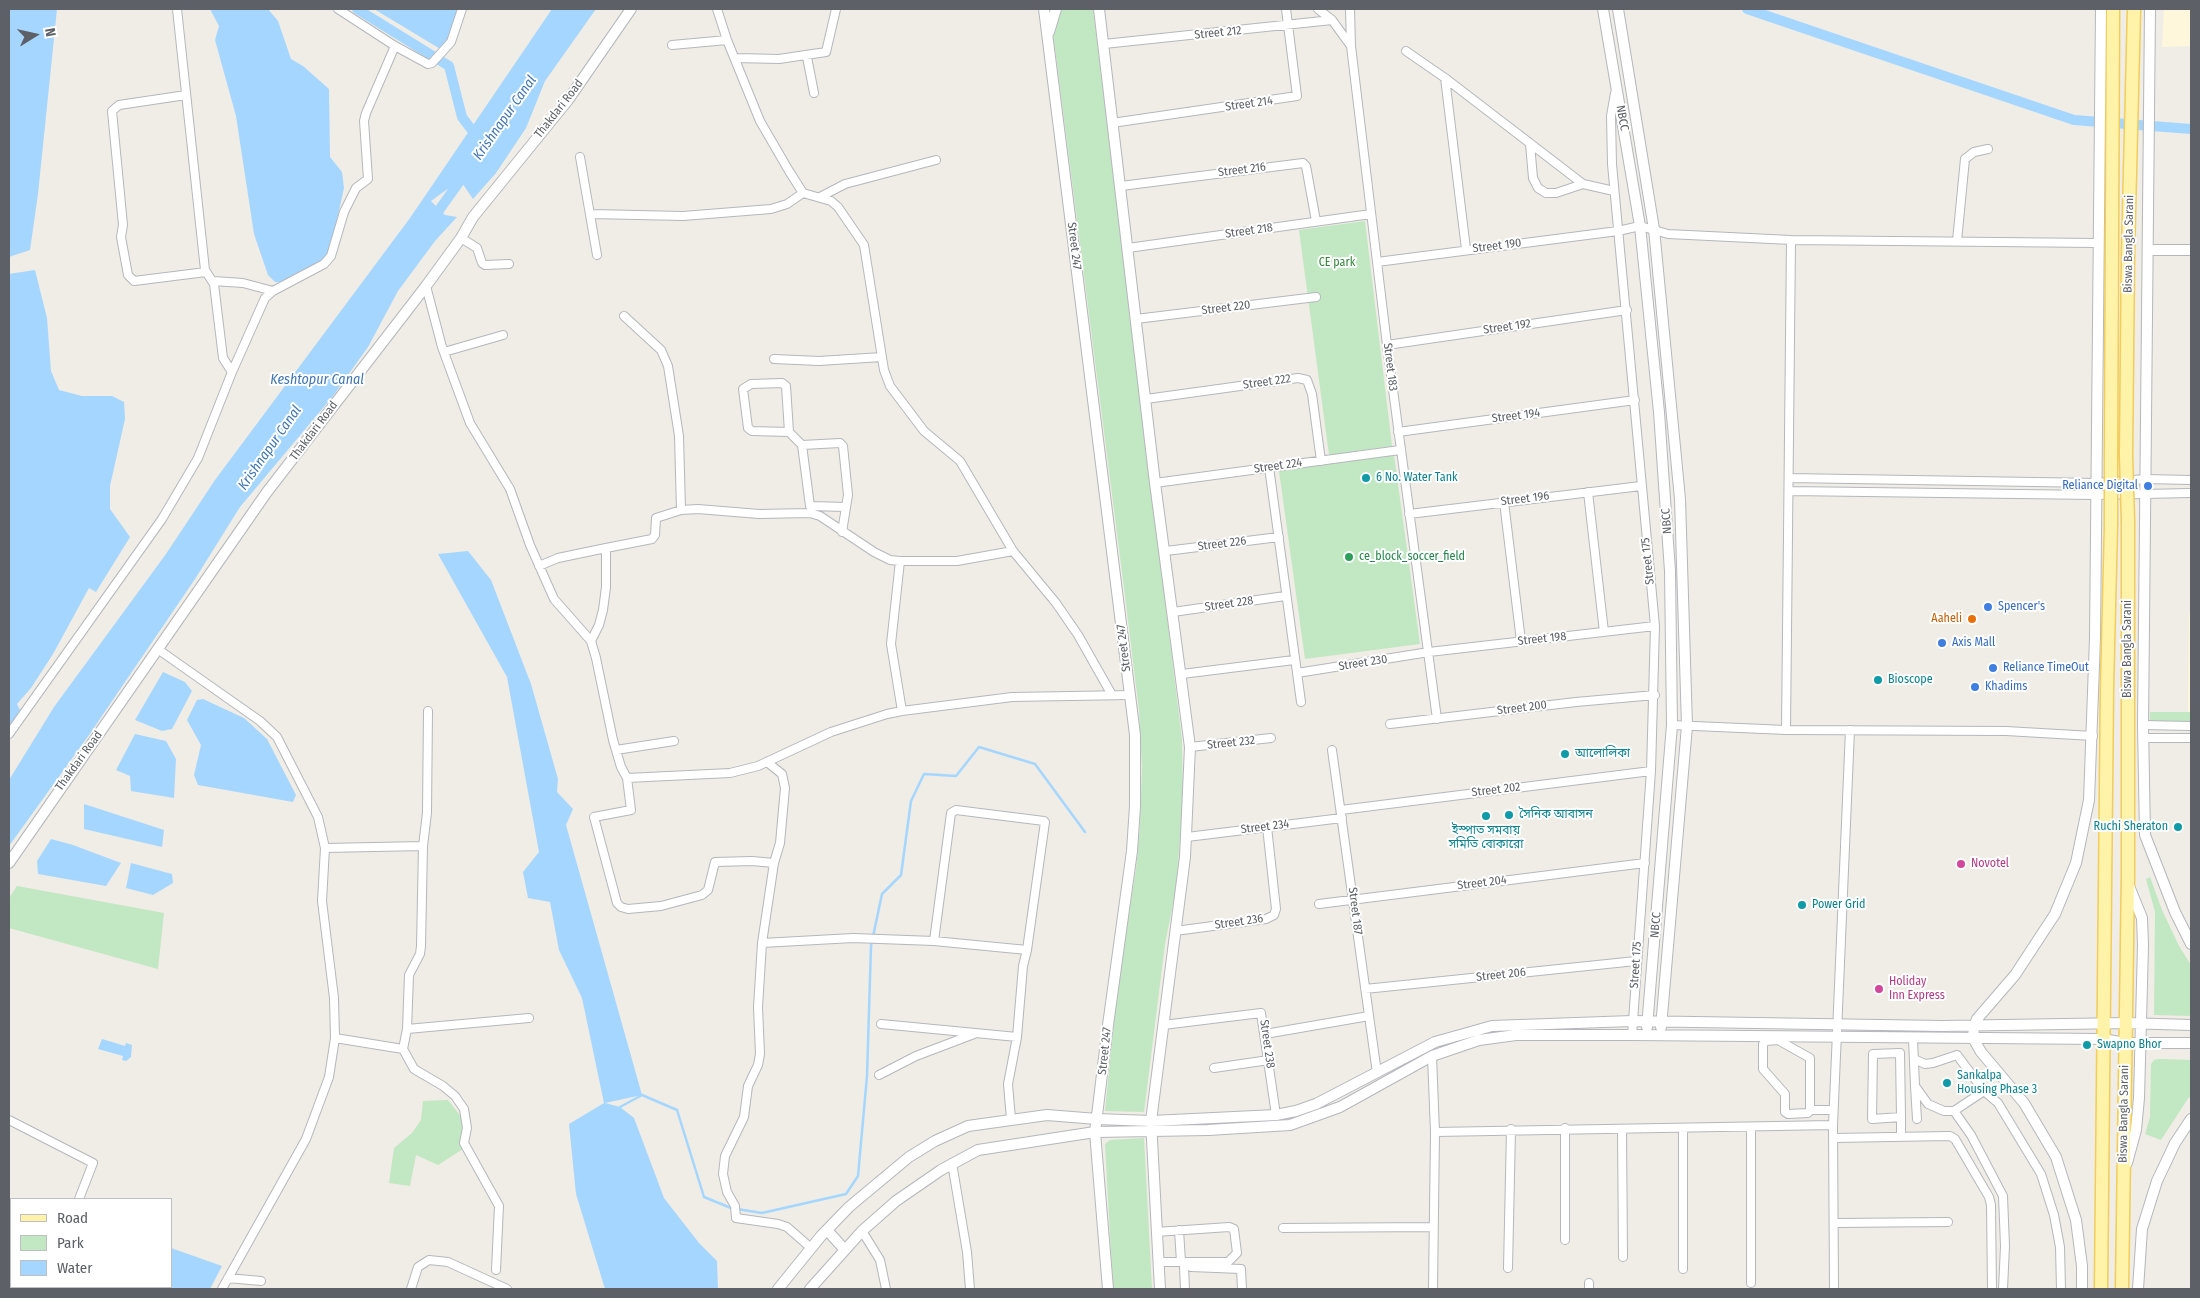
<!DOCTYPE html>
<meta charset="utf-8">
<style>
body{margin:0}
#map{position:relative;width:2200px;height:1298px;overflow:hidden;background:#efede5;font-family:"Fira Sans Condensed",sans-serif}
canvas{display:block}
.frame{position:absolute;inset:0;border:10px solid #5d6066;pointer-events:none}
.legend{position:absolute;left:10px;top:1198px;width:162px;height:90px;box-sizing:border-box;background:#fff;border:1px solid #bebfc2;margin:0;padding:6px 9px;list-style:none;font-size:15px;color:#5d6066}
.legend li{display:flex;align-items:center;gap:10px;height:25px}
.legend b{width:25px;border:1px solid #bebfc2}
.north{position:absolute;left:10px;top:10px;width:50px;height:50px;-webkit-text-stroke:4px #fff;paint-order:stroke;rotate:80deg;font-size:14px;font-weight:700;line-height:20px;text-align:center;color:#5d6066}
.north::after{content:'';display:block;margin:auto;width:18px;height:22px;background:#5d6066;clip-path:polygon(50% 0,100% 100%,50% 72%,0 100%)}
</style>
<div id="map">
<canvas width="2200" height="1298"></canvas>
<div class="frame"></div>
<ul class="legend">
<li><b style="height:6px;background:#fff3aa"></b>Road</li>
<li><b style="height:14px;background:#c2e7c3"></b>Park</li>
<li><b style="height:14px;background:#a5d6ff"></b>Water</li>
</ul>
<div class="north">N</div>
</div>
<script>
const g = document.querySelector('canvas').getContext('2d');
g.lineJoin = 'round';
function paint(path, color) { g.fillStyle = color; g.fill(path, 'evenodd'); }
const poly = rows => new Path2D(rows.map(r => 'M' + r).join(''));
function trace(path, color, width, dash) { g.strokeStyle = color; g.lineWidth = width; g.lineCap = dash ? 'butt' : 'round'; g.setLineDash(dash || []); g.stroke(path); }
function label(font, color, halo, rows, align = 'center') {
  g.font = font + ' "Fira Sans Condensed","Noto Sans Bengali",sans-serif'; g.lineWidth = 4; g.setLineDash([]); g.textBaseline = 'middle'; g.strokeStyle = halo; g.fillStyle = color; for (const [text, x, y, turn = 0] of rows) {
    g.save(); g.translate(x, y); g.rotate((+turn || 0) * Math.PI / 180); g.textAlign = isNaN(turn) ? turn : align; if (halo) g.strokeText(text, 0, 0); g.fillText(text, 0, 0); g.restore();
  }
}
paint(poly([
 [2164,9,2191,9,2191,46,2162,47],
 [2191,611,2191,720,2188,720,2189,614]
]), '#fef7db');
paint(poly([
 [1050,9,1093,9,1182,740,1183,798,1176,889,1165,944,1144,1112,1105,1111,1118,982,1136,869,1140,825,1142,768,1139,710,1125,596],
 [1365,221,1392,446,1329,455,1299,230],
 [1394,455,1420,644,1305,659,1279,471],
 [2150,712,2191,712,2191,722,2150,722],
 [2150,877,2162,910,2179,946,2191,965,2191,1016,2154,1015,2155,912,2146,879],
 [17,886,164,913,158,969,9,928,9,898],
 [2159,1059,2191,1060,2191,1098,2189,1097,2161,1140,2145,1134,2150,1117,2151,1064,2154,1060],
 [448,1100,463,1119,463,1149,438,1165,416,1155,410,1186,389,1183,394,1148,412,1133,421,1120,423,1101],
 [1144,1138,1152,1289,1113,1289,1105,1144,1110,1140]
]), '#c2e7c3');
paint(poly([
 [9,9,57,9,38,194,30,250,9,257],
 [210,9,268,9,278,21,291,59,303,66,329,89,330,157,342,172,344,188,331,247,319,266,280,282,275,282,268,275,254,234,236,116,215,40,219,26],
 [374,9,459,9,449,41,442,50],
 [552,9,596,9,545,81,526,128,496,173,473,199,460,180,431,201,445,215,457,217,435,241,398,291,368,347,333,396,240,507,195,579,89,735,9,846,9,780,54,707,166,554,215,480,410,218],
 [35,270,47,318,51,371,59,390,82,396,112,396,124,402,125,419,110,486,110,509,130,537,96,592,89,588,53,654,31,688,17,704,20,710,9,728,9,274],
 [468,551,491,580,531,684,558,779,557,792,573,809,566,825,642,1095,605,1103,620,1107,634,1118,664,1198,699,1243,717,1261,718,1289,605,1289,576,1194,569,1124,604,1103,582,998,559,950,550,902,528,898,523,872,539,852,507,677,438,554],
 [163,672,185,682,192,691,172,729,162,731,135,720],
 [203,699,244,718,267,739,296,795,293,802,198,785,194,775,201,745,187,720,197,700],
 [135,734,166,741,176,759,174,798,131,791,130,776,116,770],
 [84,804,164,830,162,847,84,829],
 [51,839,73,845,121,863,106,886,38,874,37,861],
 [131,863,172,874,173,883,153,895,126,888],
 [102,1039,125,1046,126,1043,132,1045,131,1057,126,1061,122,1060,123,1056,98,1049],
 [171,1248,222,1266,210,1289,101,1289,102,1287,171,1287]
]), '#a5d6ff');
trace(poly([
 [620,1107,642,1095,677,1110,704,1197,731,1208,762,1213,846,1194,858,1176,867,1076,871,946,882,894,901,875,911,801,924,774,956,776,979,747,1035,764,1085,832]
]), '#a5d6ff', 2.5);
trace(poly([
 [357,9,449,66,462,117,471,129],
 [1747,9,2074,120,2191,129],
 [432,220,467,171]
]), '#a5d6ff', 10);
const minor = poly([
 [177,9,205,270,214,284,223,358,232,372],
 [338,9,395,46,428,64,432,63,451,42,462,9],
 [717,9,727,40,760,121,789,171,803,193,831,201,838,207,864,245,884,370,890,386,924,431,960,461,1013,551,1056,603,1078,635,1112,695],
 [1318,9,1332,20,1351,46,1387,345,1437,719],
 [1350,9,1351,46],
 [1104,44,1332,20],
 [672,45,727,40],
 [1406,51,1445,78,1583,184,1614,191],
 [807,57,814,93],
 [736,58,779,59,826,52,836,9],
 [1445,78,1466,249],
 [1615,93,1611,116,1612,164,1655,626,1651,771,1632,1035],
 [186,95,119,105,112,111,123,225,121,237,128,275,134,281,206,272],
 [1112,123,1297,96,1286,9],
 [1530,144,1533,178,1538,188,1546,193,1556,193,1583,184],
 [580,157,597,255],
 [1121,186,1303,163,1306,166,1316,221],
 [820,197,845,184,936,160],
 [591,214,683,216,771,209,787,204,803,193],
 [461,238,477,248,482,263,485,265,509,264],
 [1957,241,1965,159,1974,152,1988,149],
 [1128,248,1371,214],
 [1377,262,1618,231,1640,226,1668,234,1791,240,2098,243],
 [213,281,243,283,273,291],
 [426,286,442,347,470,423,510,489,530,545,554,599,591,641,596,658,613,740,621,767,627,778,730,773,758,766,831,732,887,714,902,711,1012,697,1130,695],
 [624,316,661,350,668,366,679,436,681,510],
 [1136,319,1316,297],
 [1387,345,1627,310],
 [444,352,503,335],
 [774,359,819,361,882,357],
 [1146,399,1298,378,1307,380,1312,394,1321,461],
 [789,432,786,386,782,383,751,384,743,389,748,428,752,431,789,432,802,445,810,506,846,507],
 [1398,432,1635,400],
 [802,445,840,443,843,446,848,495,842,532],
 [1269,467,1301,702],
 [1789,478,2096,483,2145,479,2191,480],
 [1155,483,1400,450],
 [1789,491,2096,495,2191,493],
 [1588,492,1604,632],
 [1504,502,1521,641],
 [1409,514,1641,486],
 [1166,551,1279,537],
 [900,561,891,644,902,711],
 [539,566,558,558,606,548],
 [1173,612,1285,596],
 [591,641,599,625,603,610,606,587,606,548,652,539,655,535,656,518,681,510,698,509,759,514,810,513,820,516,874,552,890,560,900,561,957,561,1013,551],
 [159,650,260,721,277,737,318,817,325,848,322,901,334,998,335,1038,329,1077,306,1139,222,1289],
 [1297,673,1429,652,1655,626],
 [1182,674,1294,660],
 [1390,724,1576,702,1655,695],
 [1672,725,1786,730,2006,731,2093,736],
 [2143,725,2191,726],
 [1786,730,1791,240],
 [9,734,162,519,198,458,232,372,265,298,273,291,324,264,331,256,344,212,356,188,368,179,364,121,366,113,395,46],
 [2143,738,2191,738],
 [1190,747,1271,738],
 [616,750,674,741],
 [1332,750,1377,1073],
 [767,762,782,774,785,788,780,843,774,863,762,943,758,1007,760,1054,758,1065,748,1086,744,1117,725,1156,723,1174,727,1192,735,1206,736,1218,778,1224,787,1227,811,1248],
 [627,778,631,810,594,817,617,903,621,907,628,909,661,906,702,895,708,890,715,862,752,861,774,863],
 [1341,810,1651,771],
 [1187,837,1342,818],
 [325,848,423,846],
 [1319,904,1645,863],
 [1175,931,1266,919,1274,915,1276,909,1267,827],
 [934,941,951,813,956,810,1044,821,1045,822,1027,950,1023,966,1017,1037,1008,1084,1011,1119],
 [762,943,853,938,934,941,1027,950],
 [1365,989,1636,961],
 [881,1024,1017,1037],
 [1163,1025,1261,1013,1276,1115],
 [407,1029,529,1018],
 [1265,1034,1369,1016],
 [335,1038,403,1049,414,1069,443,1086,455,1096,464,1109,467,1128,464,1143,499,1206,496,1270],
 [1913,1039,1915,1086,1928,1104,1944,1111,1954,1111,1971,1135,2003,1196,2005,1246,2003,1289],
 [403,1049,407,1029,409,975,420,954,421,946,423,846,427,813,428,711],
 [1432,1056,1435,1132,1433,1289],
 [1914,1059,1925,1064,1933,1063,1957,1055,1984,1091,1954,1111],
 [1214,1068,1269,1060],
 [879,1075,916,1056,974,1034],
 [1915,1086,1917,1119],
 [1984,1091,1998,1103,2041,1174,2054,1215,2060,1247,2061,1289],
 [1810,1110,1808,1113,1788,1114,1785,1112,1785,1094,1763,1069,1763,1044,1766,1041,1778,1040,1810,1058,1810,1110,1833,1110],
 [1901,1117,1872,1119,1873,1054,1900,1053,1901,1117,1901,1137],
 [9,1120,93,1163,79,1199],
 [1751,1127,1751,1283],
 [1565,1128,1565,1240],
 [1683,1128,1683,1269],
 [1622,1129,1623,1257],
 [1435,1132,1833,1125],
 [1834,1138,1950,1136,1955,1139,1989,1197,1991,1205,1992,1289],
 [952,1163,967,1252,970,1289],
 [1835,1223,1948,1222],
 [1283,1228,1433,1227],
 [1179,1230,1181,1262],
 [862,1231,880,1260,886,1289],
 [1156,1232,1229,1227,1234,1229,1237,1253,1228,1262,1158,1262],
 [9,1265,11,1266],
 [1184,1267,1185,1289],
 [1191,1267,1241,1269,1242,1289],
 [1508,1268,1511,1129],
 [228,1278,261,1281],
 [1589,1283,1589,1289],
 [44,1289,45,1287],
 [411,1289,418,1267,429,1260,448,1262,507,1289],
 [1834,1289,1833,1125,1850,730]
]);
const tertiary = poly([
 [1044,9,1135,735,1135,806,1132,851,1108,1025,1095,1132,1108,1289],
 [1099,9,1155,483,1190,747,1185,857,1151,1121,1160,1289],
 [1603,9,1640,226,1659,412,1670,571,1672,725,1647,1027],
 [1618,9,1654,229,1680,499,1687,726,1661,1027],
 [2150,9,2143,725,2145,835,2175,912,2191,944],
 [1049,32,1056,9],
 [2148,250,2191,250],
 [9,863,267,492,426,286,461,238,473,217,568,100,631,9],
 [2127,1163,2136,1130,2139,1098,2143,945,2142,918,2129,886],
 [827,1230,844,1249],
 [778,1289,821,1236,849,1207,909,1157,935,1141,968,1126,1047,1115,1097,1119,1151,1121,1276,1115,1296,1111,1316,1104,1435,1042,1492,1026,1632,1021,1942,1026,2126,1023,2191,1025],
 [810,1289,862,1231,896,1201,941,1170,978,1150,1095,1132,1208,1130,1290,1125,1340,1107,1432,1056,1479,1040,1516,1035,1632,1035,2102,1039,2126,1043,2191,1043],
 [2082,1289,2082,1266,2076,1220,2056,1157,2024,1103,1981,1052,1973,1038,1974,1026,1977,1019,2015,975,2055,914,2076,863,2089,800,2095,638,2101,9],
 [2138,1289,2142,1229,2157,1181,2175,1143,2191,1119]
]);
const primary = poly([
 [2111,455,2113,9],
 [2126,455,2128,253,2134,9],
 [2101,1289,2107,689,2111,525],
 [2122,1289,2128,873,2128,522]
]);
trace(minor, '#b5b7bc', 10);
trace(tertiary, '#b5b7bc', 12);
trace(primary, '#f2cc5c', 15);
trace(minor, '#fff', 8);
trace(tertiary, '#fff', 10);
trace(primary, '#fff3aa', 12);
const primaryBridge = poly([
 [2111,455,2111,525],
 [2126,455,2128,522]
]);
trace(primaryBridge, '#f2cc5c', 15, []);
trace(primaryBridge, '#fff3aa', 12);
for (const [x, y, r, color] of [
 [1366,478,5,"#0f9aa8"],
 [2148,486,5,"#3f7fe0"],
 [1349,557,5,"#2e9e5b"],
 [1988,607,5,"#3f7fe0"],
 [1972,619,5,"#e8710a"],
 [1942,643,5,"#3f7fe0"],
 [1993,668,5,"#3f7fe0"],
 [1878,680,5,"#0f9aa8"],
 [1975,687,5,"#3f7fe0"],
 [1565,754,5,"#0f9aa8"],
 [1509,815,5,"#0f9aa8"],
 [1486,816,5,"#0f9aa8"],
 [2178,827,5,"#0f9aa8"],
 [1961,864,5,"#d1479c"],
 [1802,905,5,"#0f9aa8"],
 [1879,989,5,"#d1479c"],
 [2087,1045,5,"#0f9aa8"],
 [1947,1083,5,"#0f9aa8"]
]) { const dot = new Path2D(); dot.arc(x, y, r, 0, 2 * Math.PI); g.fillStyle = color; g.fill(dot); trace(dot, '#fff', 2); }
label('12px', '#5d6066', '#fff', [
 ["Street 212",1218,33,-6],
 ["Street 214",1249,104,-8],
 ["Thakdari Road",559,109,-52],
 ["NBCC",1622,118,80],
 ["Street 216",1242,170,-7],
 ["Street 218",1249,231,-8],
 ["Biswa Bangla Sarani",2129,244,-89],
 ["Street 247",1074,246,83],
 ["Street 190",1497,246,-7],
 ["Street 220",1226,308,-7],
 ["Street 192",1507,327,-8],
 ["Street 183",1390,367,83],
 ["Street 222",1267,382,-8],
 ["Street 194",1516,416,-7],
 ["Thakdari Road",314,431,-53],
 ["Street 224",1278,466,-8],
 ["Street 196",1525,499,-7],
 ["NBCC",1667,521,-94],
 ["Street 226",1222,544,-7],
 ["Street 175",1648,561,-96],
 ["Street 228",1229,604,-8],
 ["Street 198",1542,639,-6],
 ["Street 247",1124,648,-97],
 ["Biswa Bangla Sarani",2128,649,-90],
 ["Street 230",1363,663,-9],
 ["Street 200",1522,708,-7],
 ["Street 232",1231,743,-6],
 ["Thakdari Road",79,761,-54],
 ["Street 202",1496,790,-7],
 ["Street 234",1265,827,-7],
 ["Street 204",1482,883,-7],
 ["Street 187",1355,911,83],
 ["Street 236",1239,922,-8],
 ["NBCC",1656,925,-85],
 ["Street 175",1636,965,-86],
 ["Street 206",1501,975,-6],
 ["Street 238",1267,1044,82],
 ["Street 247",1105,1051,-84],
 ["Biswa Bangla Sarani",2124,1114,-89]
]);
label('12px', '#35853b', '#fff', [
 ["CE park",1337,263]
]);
label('12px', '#0d838f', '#fff', [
 ["6 No. Water Tank",1376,478],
 ["Bioscope",1888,680],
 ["আলোলিকা",1575,754],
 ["সৈনিক আবাসন",1519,815],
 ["Ruchi Sheraton",2168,827,"right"],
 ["ইস্পাত সমবায়",1486,831,"center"],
 ["সমিতি বোকারো",1486,845,"center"],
 ["Power Grid",1812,905],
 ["Swapno Bhor",2097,1045],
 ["Sankalpa",1957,1076],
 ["Housing Phase 3",1957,1090]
], 'left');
label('12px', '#366cbe', '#fff', [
 ["Reliance Digital",2138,486,"right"],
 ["Spencer's",1998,607],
 ["Axis Mall",1952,643],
 ["Reliance TimeOut",2003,668],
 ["Khadims",1985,687]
], 'left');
label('12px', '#27864d', '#fff', [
 ["ce_block_soccer_field",1359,557]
], 'left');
label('12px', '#c56008', '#fff', [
 ["Aaheli",1962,619]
], 'right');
label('12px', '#b23c85', '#fff', [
 ["Novotel",1971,864],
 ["Holiday",1889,982],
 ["Inn Express",1889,996]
], 'left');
label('italic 14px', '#4175b2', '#fff', [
 ["Krishnapur Canal",505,118,-55],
 ["Keshtopur Canal",317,380],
 ["Krishnapur Canal",270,448,-55]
]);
</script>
